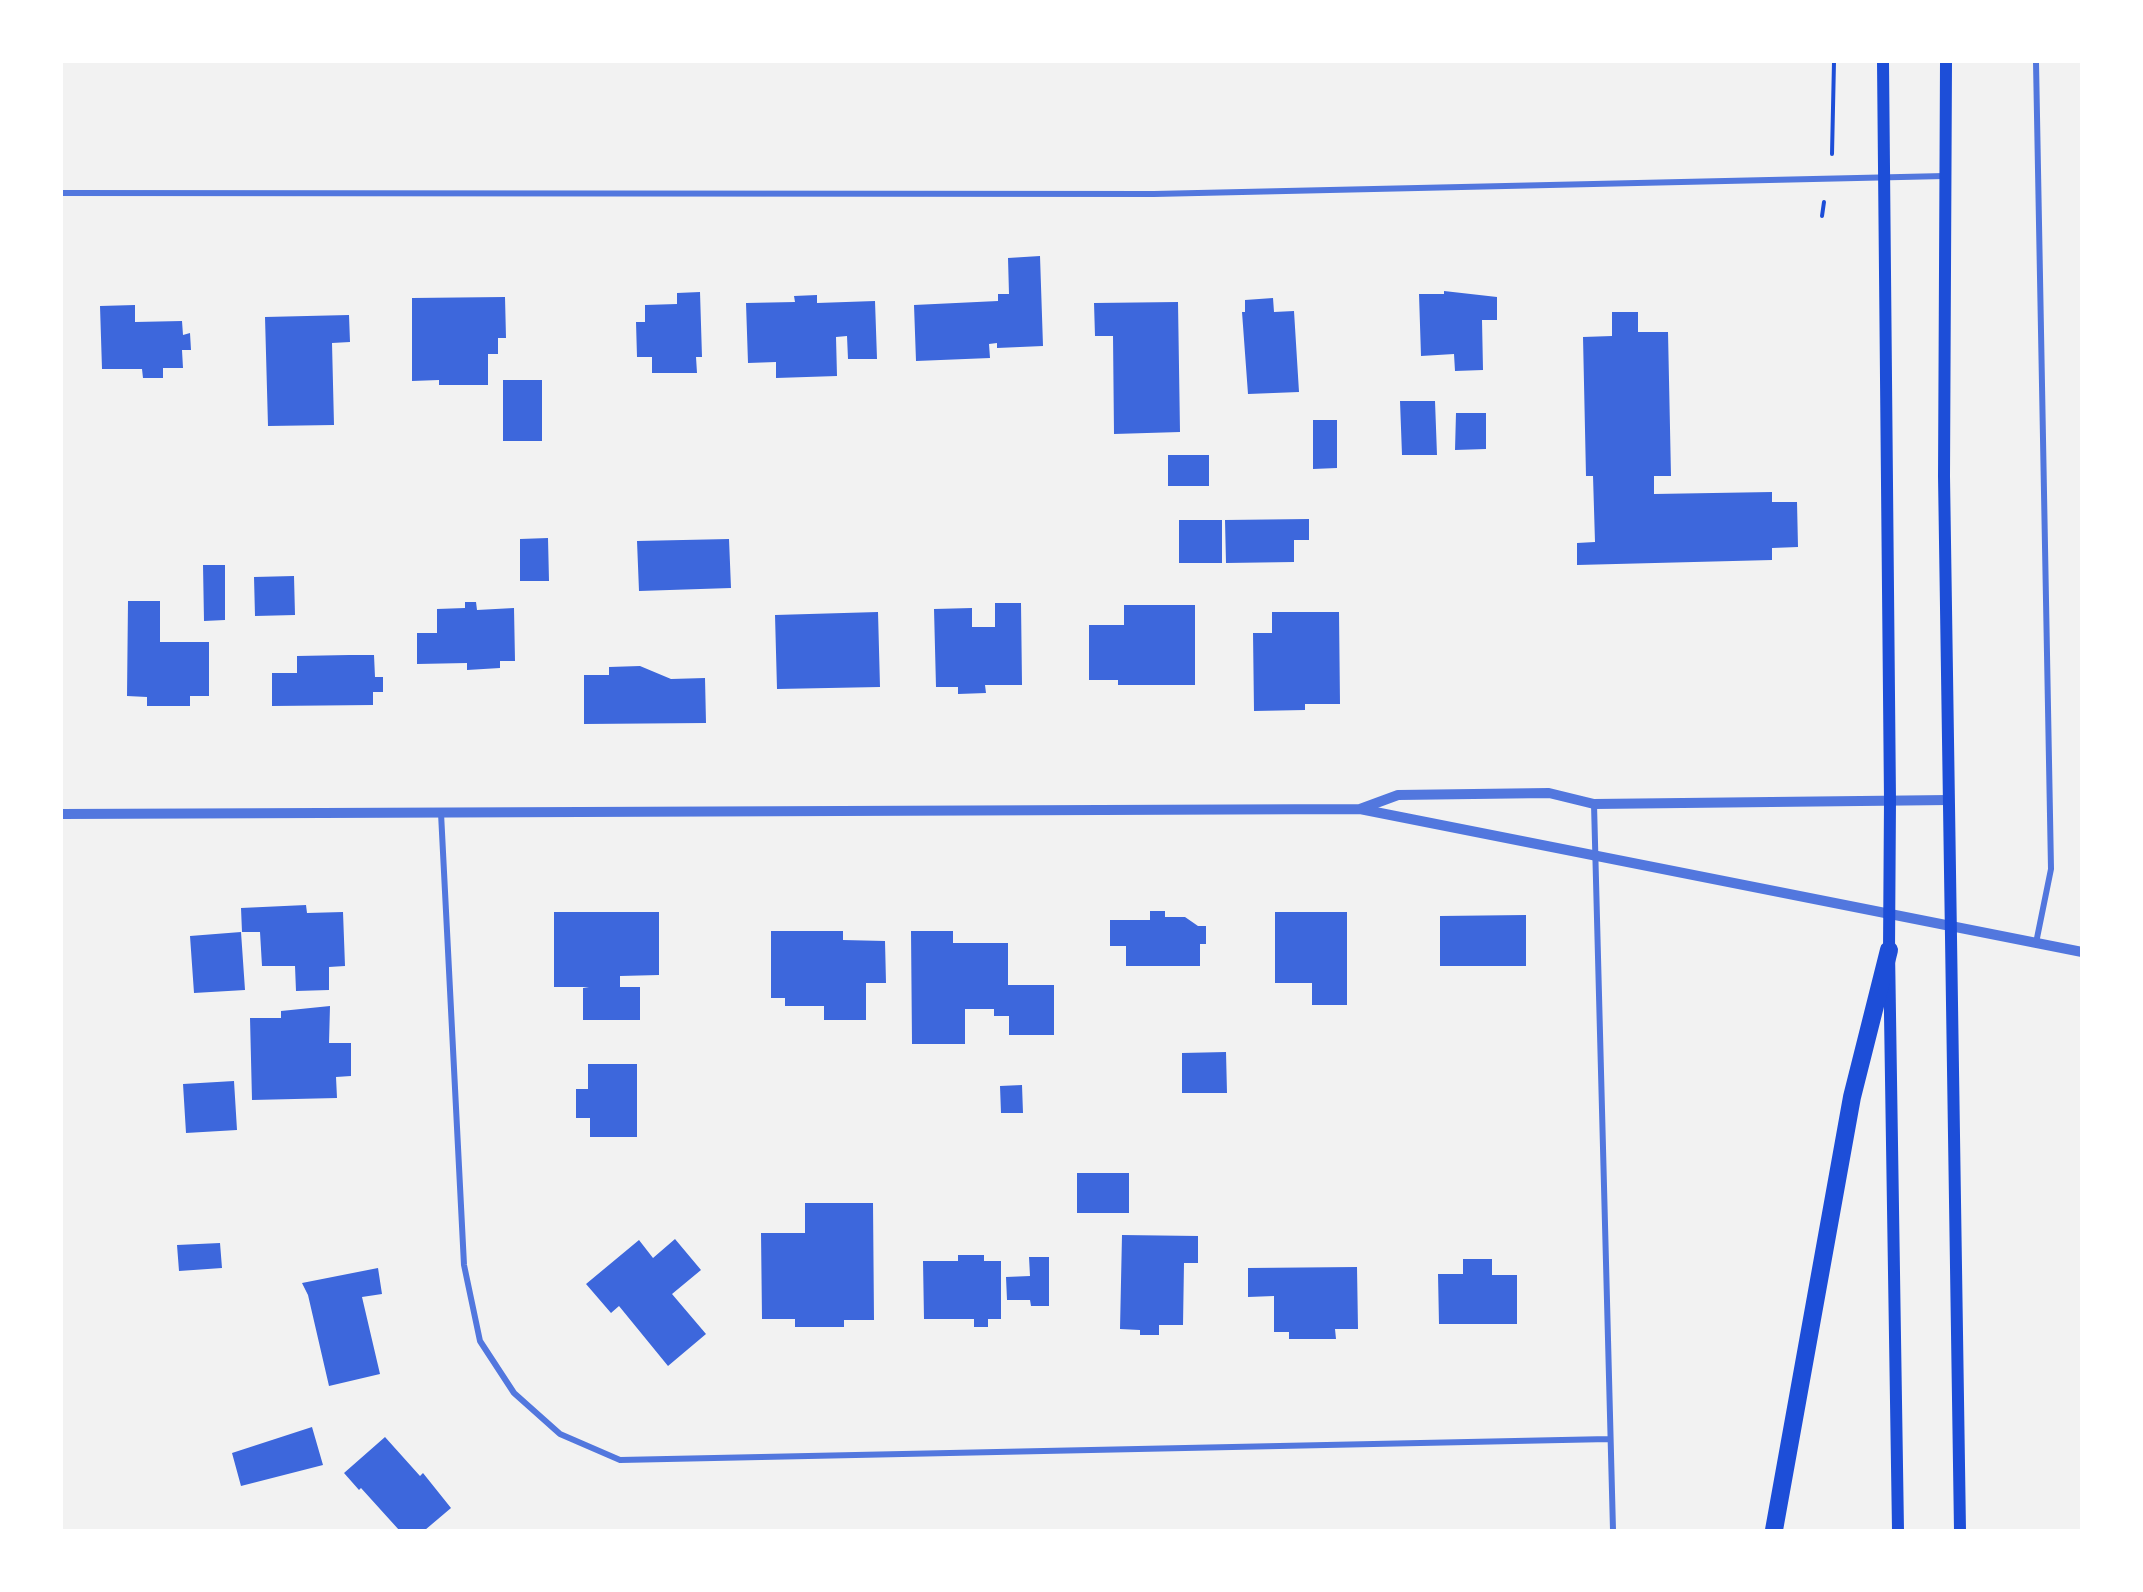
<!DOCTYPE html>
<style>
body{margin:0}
#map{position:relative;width:2143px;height:1592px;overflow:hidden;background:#f2f2f2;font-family:"Archivo Narrow",sans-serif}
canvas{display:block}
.frame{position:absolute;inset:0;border:63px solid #fff;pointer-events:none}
</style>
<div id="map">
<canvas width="2143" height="1592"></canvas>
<div class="frame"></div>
</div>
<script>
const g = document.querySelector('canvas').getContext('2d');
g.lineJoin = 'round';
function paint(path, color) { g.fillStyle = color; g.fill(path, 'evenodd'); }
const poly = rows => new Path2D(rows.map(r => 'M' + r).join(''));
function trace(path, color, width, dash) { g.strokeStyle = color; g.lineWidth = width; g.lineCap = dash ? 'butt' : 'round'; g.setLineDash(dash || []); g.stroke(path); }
paint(poly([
 [1040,256,1043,346,997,348,997,343,989,344,990,358,916,361,914,305,998,301,998,294,1009,294,1008,258],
 [1444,291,1497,297,1497,320,1482,320,1483,370,1455,371,1454,354,1421,356,1419,294,1444,294],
 [700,292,702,357,696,357,697,373,652,373,652,357,637,357,636,322,645,322,645,305,677,304,677,293],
 [817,295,817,303,875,301,877,359,848,359,847,336,836,337,837,376,776,378,776,362,748,363,746,303,795,302,794,296],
 [505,297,506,338,498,338,498,354,488,354,488,385,439,385,439,380,412,381,412,298],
 [1273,298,1274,312,1294,311,1299,392,1248,394,1242,312,1245,312,1245,300],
 [1178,302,1180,432,1114,434,1113,336,1095,336,1094,303],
 [135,305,135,322,182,321,183,335,190,333,191,350,182,350,183,368,163,368,163,378,143,378,142,369,102,369,100,306],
 [1612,312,1638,312,1638,332,1668,332,1671,476,1654,476,1654,494,1772,492,1772,502,1797,502,1798,547,1772,548,1772,560,1577,565,1577,543,1595,542,1593,476,1586,476,1583,337,1612,336],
 [349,315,350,342,332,343,334,425,268,426,265,317],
 [503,380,542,380,542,441,503,441],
 [1400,401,1435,401,1437,455,1402,455],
 [1456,413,1486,413,1486,449,1455,450],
 [1313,420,1337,420,1337,468,1313,469],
 [1168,455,1209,455,1209,486,1168,486],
 [1309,519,1309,540,1294,540,1294,562,1226,563,1225,520],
 [1179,520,1222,520,1222,563,1179,563],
 [548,538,549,581,520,581,520,539],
 [729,539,731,588,639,591,637,541],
 [203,565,225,565,225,620,204,621],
 [294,576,295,615,255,616,254,577],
 [128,601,160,601,160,642,209,642,209,696,190,696,190,706,147,706,147,697,127,696],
 [465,602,476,602,477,610,514,608,515,661,500,661,500,668,467,670,467,663,417,664,417,633,437,633,437,609,465,608],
 [995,603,1021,603,1022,685,985,685,986,693,958,694,958,687,936,687,934,609,972,608,972,627,995,627],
 [1124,605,1195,605,1195,685,1118,685,1118,680,1089,680,1089,625,1124,625],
 [878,612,880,687,777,689,775,615],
 [1272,612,1339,612,1340,704,1305,704,1305,710,1254,711,1253,633,1272,633],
 [349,655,374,655,375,677,383,677,383,692,373,692,373,705,272,706,272,673,297,673,297,656],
 [640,666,671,679,705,678,706,723,584,724,584,675,609,675,609,667],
 [306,905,307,913,343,912,345,966,329,967,329,990,296,991,295,966,262,966,260,932,242,932,241,908],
 [1150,911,1165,911,1165,917,1185,917,1198,926,1206,926,1206,944,1200,944,1200,966,1126,966,1126,946,1110,946,1110,920,1150,920],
 [554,912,659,912,659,975,620,976,620,987,640,987,640,1020,583,1020,583,988,589,987,554,987],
 [1275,912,1347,912,1347,1005,1312,1005,1312,983,1275,983],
 [1526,915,1526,966,1440,966,1440,916],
 [771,931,843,931,843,940,885,941,886,983,866,983,866,1020,824,1020,824,1006,785,1006,785,998,771,998],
 [911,931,953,931,953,943,1008,943,1008,985,1054,985,1054,1035,1009,1035,1009,1016,994,1016,994,1009,965,1009,965,1044,912,1044],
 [241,932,245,990,194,993,190,936],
 [330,1006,329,1043,351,1043,351,1076,336,1077,337,1098,252,1100,250,1018,281,1018,281,1011],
 [1226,1052,1227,1093,1182,1093,1182,1053],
 [588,1064,637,1064,637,1137,590,1137,590,1118,576,1118,576,1089,588,1089],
 [234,1081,237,1130,186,1133,183,1084],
 [1022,1085,1023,1113,1001,1113,1000,1086],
 [1077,1173,1129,1173,1129,1213,1077,1213],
 [805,1203,873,1203,874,1320,844,1320,844,1327,795,1327,795,1319,762,1319,761,1233,805,1233],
 [1122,1235,1198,1236,1198,1263,1184,1263,1183,1325,1159,1325,1159,1335,1140,1335,1140,1330,1120,1329],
 [675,1239,701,1270,672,1294,706,1334,668,1366,619,1306,611,1313,586,1284,639,1240,653,1258],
 [220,1243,222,1268,179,1271,177,1245],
 [958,1255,984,1255,984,1261,1001,1261,1001,1319,988,1319,988,1327,974,1327,974,1319,924,1319,923,1261,958,1261],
 [1029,1257,1049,1257,1049,1306,1031,1306,1030,1300,1007,1300,1006,1277,1030,1276],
 [1463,1259,1492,1259,1492,1275,1517,1275,1517,1324,1439,1324,1438,1274,1463,1274],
 [1357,1267,1358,1329,1335,1329,1336,1339,1289,1339,1289,1332,1274,1332,1274,1296,1248,1297,1248,1268],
 [378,1268,382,1294,362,1297,380,1374,329,1386,308,1295,302,1283],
 [312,1427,323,1465,241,1486,232,1453],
 [385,1437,420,1476,423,1473,451,1508,425,1530,399,1530,361,1488,359,1490,344,1473]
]), '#3d67dc');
trace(poly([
 [1832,154,1834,62],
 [1822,216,1824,202]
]), '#1d4ed8', 4);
trace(poly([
 [2036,62,2051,869,2036,943],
 [62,193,1154,194,1945,176],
 [1594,804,1613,1530],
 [441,813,464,1265,480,1341,514,1393,560,1434,620,1460,1609,1439]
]), '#5277de', 6);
trace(poly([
 [1360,809,1398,795,1549,793,1594,804,1949,800],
 [62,814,1360,809,2082,952]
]), '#5277de', 10);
trace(poly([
 [1883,62,1890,800,1889,950,1898,1530],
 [1946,62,1944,476,1960,1530]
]), '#1d4ed8', 12);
trace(poly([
 [1774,1530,1852,1097,1889,950]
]), '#1d4ed8', 18);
</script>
